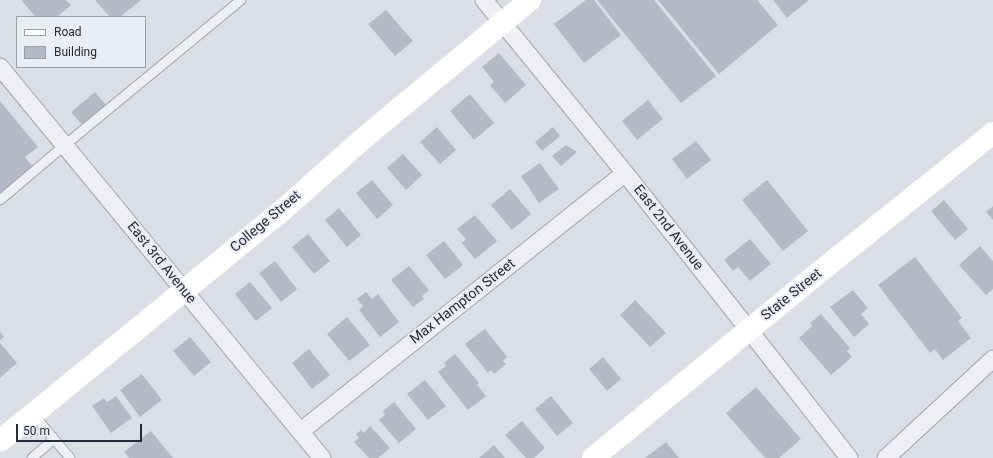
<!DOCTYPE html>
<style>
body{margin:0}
#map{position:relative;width:993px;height:458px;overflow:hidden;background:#dbdee6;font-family:Roboto,sans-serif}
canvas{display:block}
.legend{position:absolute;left:16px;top:16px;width:130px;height:52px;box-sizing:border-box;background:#eaedf4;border:1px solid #9b9faa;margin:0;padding:5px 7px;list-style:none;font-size:12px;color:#252a3c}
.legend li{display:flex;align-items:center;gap:8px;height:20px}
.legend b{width:20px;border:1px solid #9b9faa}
.scale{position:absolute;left:16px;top:424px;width:126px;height:18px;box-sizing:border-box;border:2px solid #252a3c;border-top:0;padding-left:5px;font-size:12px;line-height:14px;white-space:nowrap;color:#252a3c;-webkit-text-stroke:3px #eaedf4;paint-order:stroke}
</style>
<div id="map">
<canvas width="993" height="458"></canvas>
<ul class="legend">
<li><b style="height:5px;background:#fff"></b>Road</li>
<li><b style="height:11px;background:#b5b9c6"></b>Building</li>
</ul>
<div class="scale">50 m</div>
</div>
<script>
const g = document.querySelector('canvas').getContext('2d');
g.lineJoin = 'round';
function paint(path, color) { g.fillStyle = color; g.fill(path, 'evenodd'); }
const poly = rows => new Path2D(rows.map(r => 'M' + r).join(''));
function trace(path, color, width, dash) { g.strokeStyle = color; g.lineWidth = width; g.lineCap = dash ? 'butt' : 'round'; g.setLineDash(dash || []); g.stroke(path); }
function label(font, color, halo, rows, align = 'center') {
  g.font = font + ' Roboto,sans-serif'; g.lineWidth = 4; g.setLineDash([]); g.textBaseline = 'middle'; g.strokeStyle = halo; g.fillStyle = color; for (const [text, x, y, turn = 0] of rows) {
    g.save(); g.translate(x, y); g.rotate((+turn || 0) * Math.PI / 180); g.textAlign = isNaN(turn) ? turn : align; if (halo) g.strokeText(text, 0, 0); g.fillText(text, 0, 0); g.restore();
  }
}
paint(poly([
 [21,0,66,0,71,5,57,17,36,17],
 [95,0,141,0,120,17,110,17],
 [586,0,594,0,621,35,584,63,554,24],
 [597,0,654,0,716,76,681,103],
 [658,0,757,0,778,25,719,74],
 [773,0,809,0,787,18],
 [386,10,413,41,395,56,368,24],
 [499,53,526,85,505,103,490,85,494,82,482,67],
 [95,92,106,105,82,125,71,112],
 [470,94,494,123,474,140,450,111],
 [648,100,663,119,637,140,622,121],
 [0,101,38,147,25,157,34,168,0,196],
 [437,127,456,150,440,164,420,142],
 [553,127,560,136,542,151,535,142],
 [696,141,711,160,687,179,672,159],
 [566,145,577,152,561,166,552,156],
 [403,154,422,175,406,190,387,168],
 [540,163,559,189,539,203,521,176],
 [372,180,393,205,377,219,356,193],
 [767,180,808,231,783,251,742,200],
 [510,189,531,214,512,230,491,205],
 [944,200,968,229,955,240,931,211],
 [993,206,993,220,986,212],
 [339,208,361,235,347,247,325,220],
 [475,215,497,241,475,259,462,243,466,239,457,229],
 [308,234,330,261,314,274,292,247],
 [750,239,771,264,750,281,738,267,733,271,724,260],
 [444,241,463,265,445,279,426,255],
 [980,246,993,261,993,289,986,295,959,265],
 [915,257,962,318,958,321,971,338,943,360,935,349,930,353,878,285],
 [275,261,297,289,281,302,259,273],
 [409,266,429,290,422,296,424,299,413,307,391,280],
 [250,282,272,308,256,321,235,294],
 [853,290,868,308,861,314,869,324,854,337,830,307],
 [366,292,372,299,378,294,399,322,380,337,359,310,363,306,357,299],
 [635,300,666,333,650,347,620,315],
 [821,314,850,348,847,351,852,357,831,375,799,338,812,326,810,323],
 [347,317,370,345,349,361,327,334],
 [485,329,507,357,503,361,506,364,494,374,491,370,488,373,465,344],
 [0,332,4,337,0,340],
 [190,337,211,362,194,376,173,351],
 [0,343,17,363,0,378],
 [309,349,330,375,312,389,292,363],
 [455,354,479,383,477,385,486,396,468,410,438,372,446,366,444,363],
 [603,357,621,379,607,391,589,369],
 [142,374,162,400,140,417,120,390],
 [425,380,446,406,428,420,407,394],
 [756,387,801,439,779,458,765,458,726,413],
 [116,396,132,418,111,433,92,406,104,398,107,402],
 [551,396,573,423,557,436,535,409],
 [394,402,416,429,399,443,379,420,385,415,383,411],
 [522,421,545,448,534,458,526,458,505,435],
 [370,426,390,448,378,458,369,458,354,442,359,438,356,434,361,430,364,433],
 [151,431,173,458,129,458,124,452],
 [666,442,679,458,645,458],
 [494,445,505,458,479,458]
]), '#b5b9c6');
const lane = poly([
 [0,200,65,145,241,0],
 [33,414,70,458],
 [32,458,54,439]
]);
const street = poly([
 [484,0,625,173,767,353,849,458],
 [0,67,322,458],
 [301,431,625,173],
 [886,458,993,359]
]);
trace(lane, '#a1a4b0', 11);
trace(street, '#a1a4b0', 19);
trace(lane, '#eeeff4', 9);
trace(street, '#eeeff4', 17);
trace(poly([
 [0,441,284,209,365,137,530,0],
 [593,458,817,274,993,133]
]), '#fff', 22);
label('14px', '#252a3c', '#eaedf4', [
 ["College Street",266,222,-40],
 ["East 2nd Avenue",668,228,52],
 ["East 3rd Avenue",161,263,51],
 ["State Street",792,295,-39],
 ["Max Hampton Street",463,302,-38]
]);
</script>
